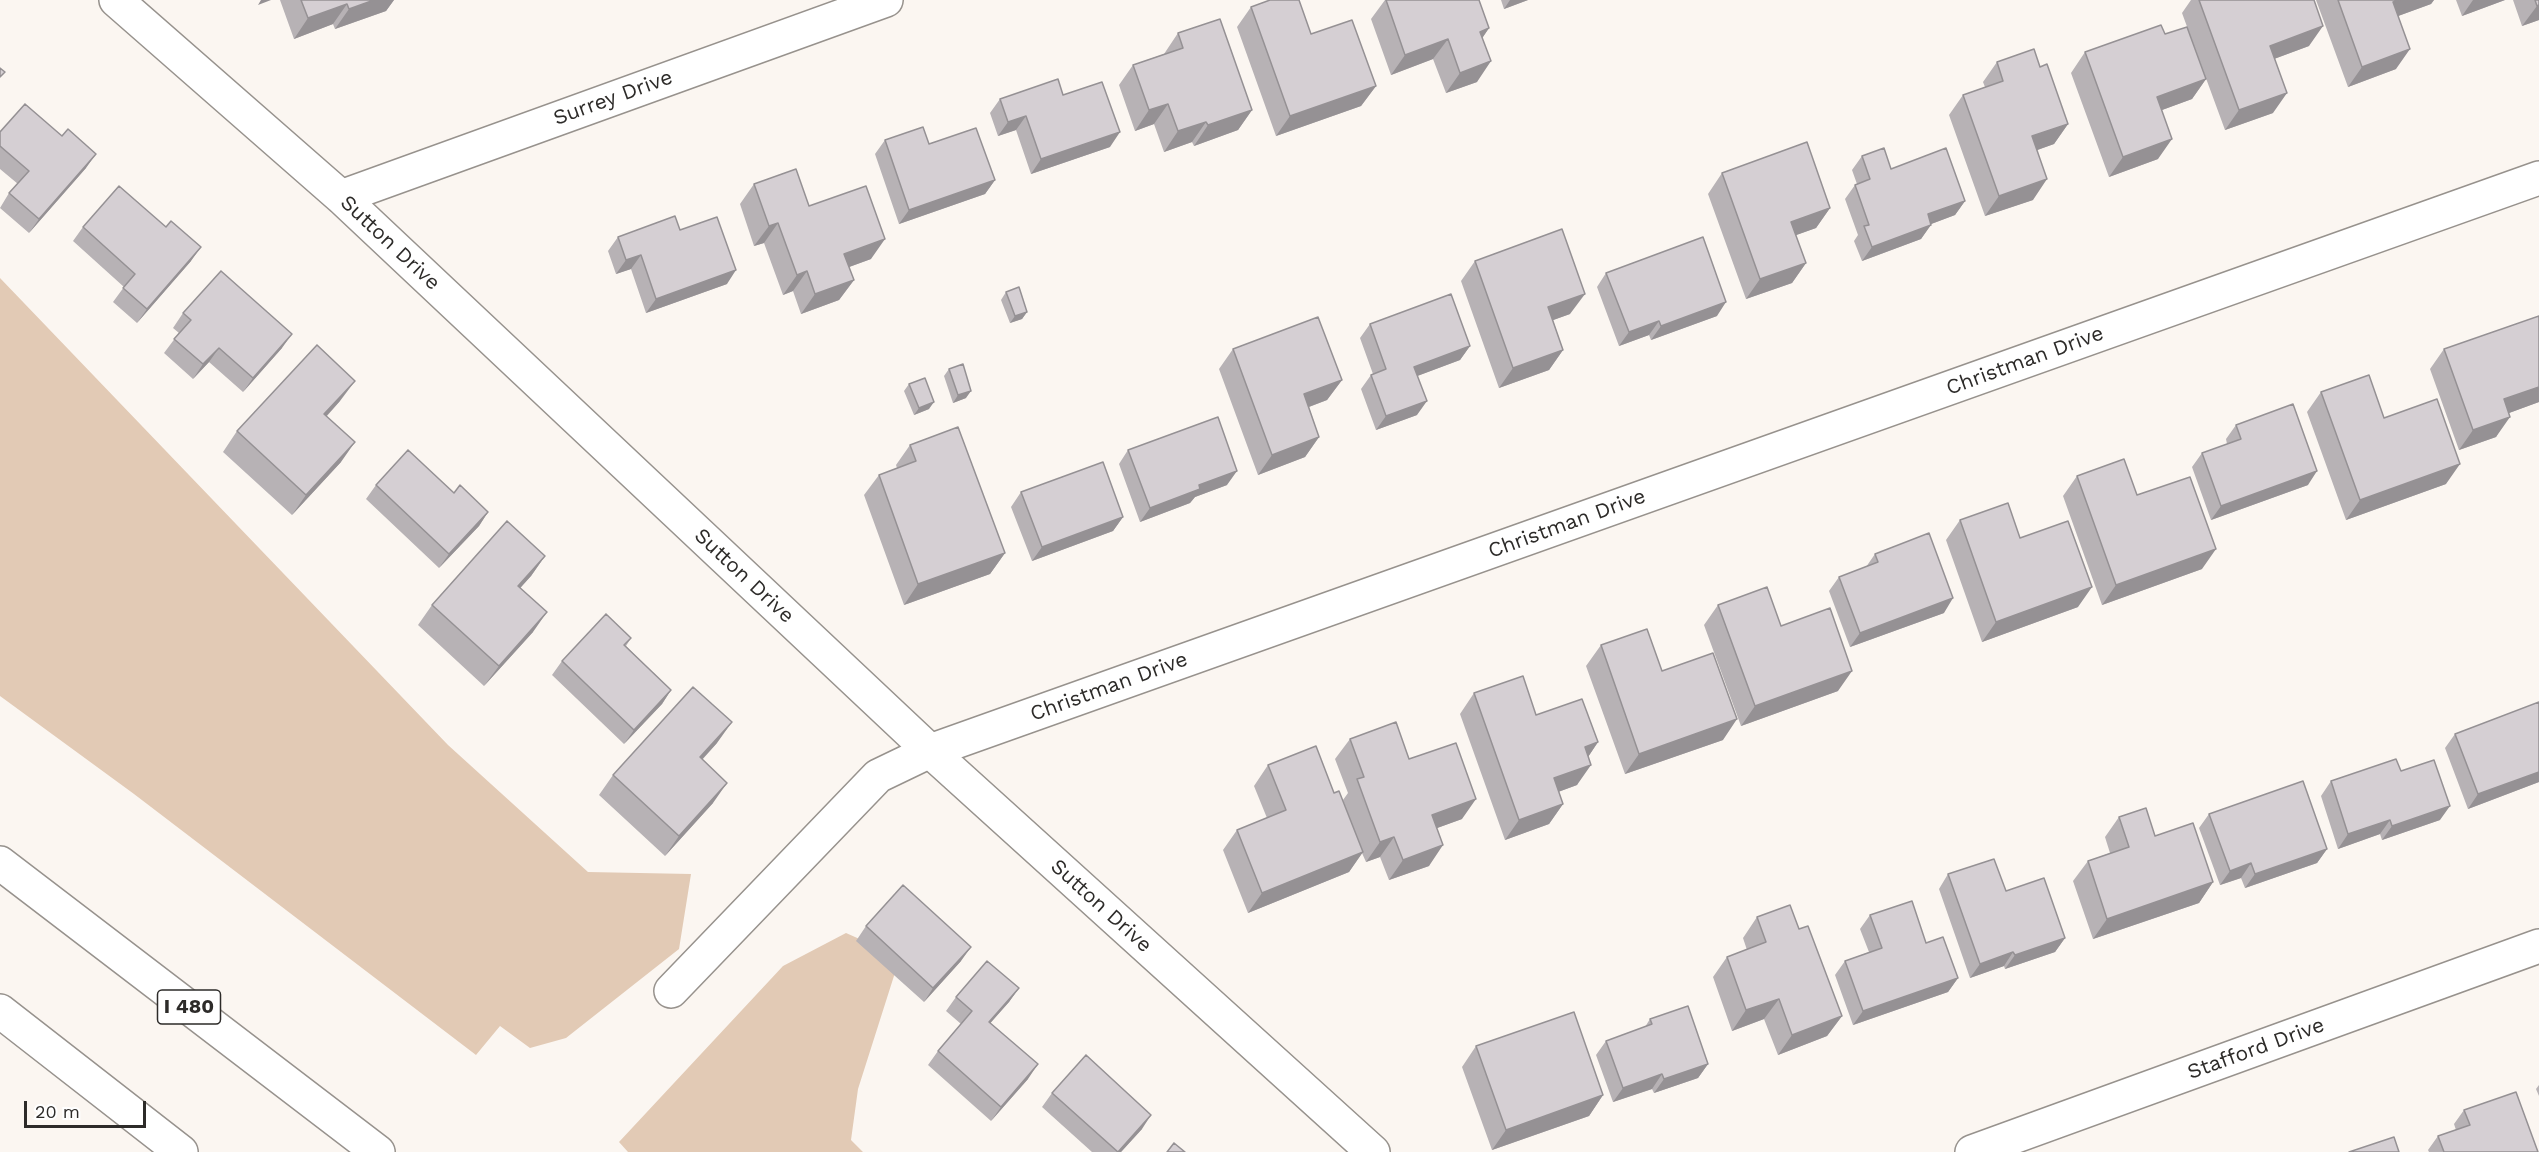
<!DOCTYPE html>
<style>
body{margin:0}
#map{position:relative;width:2539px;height:1152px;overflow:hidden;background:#fbf6f1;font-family:"Work Sans",sans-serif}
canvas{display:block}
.scale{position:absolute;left:24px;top:1101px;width:122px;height:27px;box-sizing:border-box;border:3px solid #2d2b29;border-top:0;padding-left:8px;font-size:18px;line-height:21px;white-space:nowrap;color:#2d2b29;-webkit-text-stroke:4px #fff;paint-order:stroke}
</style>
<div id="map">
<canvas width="2539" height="1152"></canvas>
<div class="scale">20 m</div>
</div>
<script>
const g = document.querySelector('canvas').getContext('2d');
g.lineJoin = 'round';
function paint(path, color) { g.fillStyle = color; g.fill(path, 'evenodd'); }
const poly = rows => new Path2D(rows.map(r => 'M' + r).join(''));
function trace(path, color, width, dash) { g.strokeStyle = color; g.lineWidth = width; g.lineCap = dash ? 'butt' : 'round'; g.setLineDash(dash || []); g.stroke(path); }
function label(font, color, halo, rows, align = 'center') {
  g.font = font + ' "Work Sans",sans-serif'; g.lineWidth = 4.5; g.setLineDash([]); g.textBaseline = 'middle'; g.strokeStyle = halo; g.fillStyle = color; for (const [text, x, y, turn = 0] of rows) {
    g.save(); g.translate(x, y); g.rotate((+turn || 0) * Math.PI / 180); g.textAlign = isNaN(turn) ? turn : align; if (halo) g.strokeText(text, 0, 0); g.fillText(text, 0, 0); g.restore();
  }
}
paint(poly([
 [0,278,448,745,588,872,691,874,679,949,566,1038,530,1048,500,1026,476,1055,134,794,0,696],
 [846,933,900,957,858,1089,851,1140,863,1152,628,1152,619,1142,783,966]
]), '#e2cab5');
const street = poly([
 [116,0,341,197,930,751,1373,1152],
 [341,197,886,0],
 [671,991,878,776,930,751,2539,178],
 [1972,1152,2539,946]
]);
const highway = poly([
 [0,863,378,1152],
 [0,1011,181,1152]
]);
trace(street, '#97928d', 36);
trace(highway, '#97928d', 36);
trace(street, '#fff', 33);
trace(highway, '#fff', 33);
paint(poly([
 [280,0,394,0,386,11,335,29,333,24,294,39],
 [1385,0,1479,0,1489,28,1482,38,1477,82,1446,93,1433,59,1391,75,1371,19],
 [1501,0,1528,0,1504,9],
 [2191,0,2314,0,2309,46,2274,59,2273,113,2225,130,2182,13],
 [2316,0,2434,0,2431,4,2398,16,2396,69,2348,87],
 [2456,0,2505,0,2462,16],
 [2513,0,2539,0,2539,20,2522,26],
 [1251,7,1311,34,1376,86,1361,106,1276,136,1237,27],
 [1178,33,1252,110,1238,130,1194,146,1192,142,1164,152,1154,124,1135,131,1119,85,1133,65,1164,54],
 [2165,34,2206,79,2192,99,2162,110,2158,159,2109,177,2071,73,2085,52],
 [1997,62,2040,67,2068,124,2054,144,2037,150,2033,200,1985,216,1949,115,1963,95,1985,87,1983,82],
 [1063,95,1110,147,1031,174,1016,130,998,136,990,113,1000,99],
 [0,132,86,168,29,233,0,208,9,193,18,184,0,169],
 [885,140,929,144,995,180,985,194,899,224,875,154],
 [1862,156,1891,169,1965,201,1955,215,1931,224,1921,239,1862,261,1854,241,1858,235,1845,199,1855,185,1857,184,1852,170],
 [1722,173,1830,208,1816,228,1796,235,1806,263,1792,283,1746,299,1708,194],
 [754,184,809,206,871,259,849,267,854,280,839,300,801,314,793,291,783,295,764,243,754,246,740,204],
 [83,227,191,261,137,323,113,302,124,287,73,241],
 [680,230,727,284,646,313,631,269,616,274,608,251,618,237],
 [1475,261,1570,314,1553,320,1563,350,1549,370,1499,388,1461,281],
 [1606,273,1717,316,1651,340,1649,335,1619,346,1597,287],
 [1006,292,1027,312,1022,319,1010,323,1001,300],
 [183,313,282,348,243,392,209,362,193,379,164,353,179,333,173,328],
 [2539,316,2539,402,2509,413,2496,437,2459,450,2430,369,2444,349],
 [1370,324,1470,346,1460,360,1417,376,1417,415,1376,430,1361,389,1371,375,1373,374,1360,338],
 [1233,349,1342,380,1327,400,1309,407,1319,437,1305,457,1258,475,1219,369],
 [949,369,966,398,953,403,944,376],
 [909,384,929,409,914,415,904,391],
 [2321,392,2384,418,2446,484,2346,520,2307,412],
 [340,401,327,416,341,462,292,515,223,452,237,431],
 [2236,425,2308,485,2211,520,2192,467,2202,453,2227,444,2226,439],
 [910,445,1005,553,990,574,904,605,864,495,879,475,897,468,896,465],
 [1128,450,1227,485,1195,497,1190,503,1140,522,1119,464],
 [2077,476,2137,495,2202,569,2102,605,2063,496],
 [376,485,454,493,488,512,479,526,439,568,366,499],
 [1021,492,1123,517,1113,531,1032,561,1011,507],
 [1960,520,2020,538,2078,607,1982,642,1946,540],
 [1875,554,1944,613,1850,647,1829,591,1839,577,1866,567],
 [545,556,531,576,520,588,533,632,484,686,418,625,432,605],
 [1718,605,1781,626,1838,691,1741,726,1704,625],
 [631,638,626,646,671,690,662,704,624,744,552,675,562,661],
 [1601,645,1662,671,1723,740,1625,774,1586,666],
 [1474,693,1536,715,1598,742,1588,757,1577,785,1558,792,1563,804,1549,824,1505,840,1460,714],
 [2539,702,2539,782,2468,809,2445,748,2455,734],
 [1350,739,1409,759,1462,819,1437,828,1429,866,1389,880,1380,857,1366,862,1362,853,1349,872,1248,913,1223,850,1237,830,1267,818,1254,786,1268,765,1334,793,1353,828,1343,800,1348,793,1335,759],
 [717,743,702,760,713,803,665,856,599,795,613,775],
 [2401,771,2440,820,2382,840,2380,834,2338,849,2321,796,2331,781],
 [2209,814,2327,849,2317,863,2245,888,2241,878,2220,885,2199,828],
 [2119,817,2155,836,2213,882,2199,903,2093,939,2073,881,2088,861,2110,853,2105,837],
 [1948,874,2006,891,2065,938,2055,952,2005,969,2004,966,1970,978,1939,889],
 [1870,915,1926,943,1958,978,1948,992,1853,1025,1835,975,1845,961,1869,952,1860,929],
 [1757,917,1799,929,1842,1016,1827,1036,1778,1055,1764,1019,1732,1031,1713,977,1727,957,1747,950,1743,938],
 [866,926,961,961,924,1002,856,941],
 [1019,988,1009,1002,990,1023,1028,1079,991,1121,928,1065,938,1051,961,1024,946,1011,956,997],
 [1650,1019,1708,1064,1698,1078,1654,1093,1652,1089,1613,1102,1596,1055,1606,1041,1645,1027],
 [1476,1046,1603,1095,1589,1116,1492,1150,1462,1067],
 [2539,1085,2539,1096,2536,1089],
 [1052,1093,1142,1129,1121,1152,1092,1152,1042,1107],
 [2464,1110,2538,1152,2429,1152,2428,1150,2438,1136,2456,1130,2454,1124]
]), '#b7b2b5');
paint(poly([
 [261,0,271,0,258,5],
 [374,0,394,0,386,11,335,29,349,9],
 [1510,0,1528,0,1504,9],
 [2400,0,2434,0,2431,4,2379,23,2393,2],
 [2473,0,2505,0,2462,16],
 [347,4,333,24,294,39,308,18],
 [2539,5,2539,20,2522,26,2537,6],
 [2323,26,2309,46,2255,66,2270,46],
 [1489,28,1475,49,1480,32],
 [1448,39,1433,59,1391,75,1405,55],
 [2410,49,2396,69,2348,87,2362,67],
 [1491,61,1477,82,1446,93,1460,73],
 [2206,79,2192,99,2143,117,2157,97],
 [1376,86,1361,106,1276,136,1290,116],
 [2287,93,2273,113,2225,130,2239,110],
 [1168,104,1154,124,1135,131,1149,110],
 [1252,110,1238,130,1194,146,1208,125],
 [1026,116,1016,130,998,136,1008,122],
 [1206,122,1192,142,1164,152,1178,131],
 [2068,124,2054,144,2018,157,2032,136],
 [1120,132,1110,147,1031,174,1041,159],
 [2172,139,2158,159,2109,177,2123,157],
 [96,154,86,168,29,233,39,219],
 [2047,179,2033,200,1985,216,1999,196],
 [995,180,985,194,899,224,909,210],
 [1965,201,1955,215,1918,229,1928,214],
 [1830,208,1816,228,1777,242,1791,222],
 [778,223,764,243,754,246,769,226],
 [1931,225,1921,239,1862,261,1872,247],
 [885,239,871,259,830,274,844,254],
 [201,247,191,261,137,323,147,309],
 [641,255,631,269,616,274,626,260],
 [1806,263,1792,283,1746,299,1760,279],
 [736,270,727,284,646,313,656,299],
 [807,271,793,291,783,295,797,275],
 [854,280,839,300,801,314,815,294],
 [1585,294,1570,314,1534,327,1548,307],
 [1726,302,1717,316,1651,340,1661,326],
 [1027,312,1022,319,1010,323,1015,316],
 [1659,321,1649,335,1619,346,1629,332],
 [292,334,282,348,243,392,253,378],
 [1470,346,1460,360,1404,381,1414,367],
 [219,348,209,362,193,379,203,364],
 [1563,350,1549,370,1499,388,1513,368],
 [1342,380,1327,400,1290,414,1304,394],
 [355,381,340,401,310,434,324,414],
 [2539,387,2539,402,2490,420,2504,399],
 [971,391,966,398,953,403,958,395],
 [1427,401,1417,415,1376,430,1386,416],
 [934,402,929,409,914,415,919,408],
 [2510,417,2496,437,2459,450,2473,430],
 [1319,437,1305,457,1258,475,1272,455],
 [355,442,341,462,292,515,306,495],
 [2460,464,2446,484,2346,520,2360,500],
 [1237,471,1227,485,1195,497,1190,503,1140,522,1150,508,1199,485],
 [2317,471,2308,485,2211,520,2221,506],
 [488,512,479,526,439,568,449,554],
 [1123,517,1113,531,1032,561,1042,547],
 [2216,549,2202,569,2102,605,2116,585],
 [1005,553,990,574,904,605,918,584],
 [545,556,531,576,504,606,518,586],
 [2092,587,2078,607,1982,642,1996,622],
 [1953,598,1944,613,1850,647,1860,633],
 [547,612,533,632,484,686,499,666],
 [1852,671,1838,691,1741,726,1755,706],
 [671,690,662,704,624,744,634,730],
 [1737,719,1723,740,1625,774,1639,754],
 [732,722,717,743,685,778,700,757],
 [1598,742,1584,763,1585,747],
 [1591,765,1577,785,1539,799,1554,778],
 [2539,772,2539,782,2468,809,2478,794],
 [727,783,713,803,665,856,679,836],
 [1476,799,1462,819,1418,835,1432,815],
 [1563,804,1549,824,1505,840,1519,820],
 [2450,806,2440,820,2382,840,2392,826],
 [2390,820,2380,834,2338,849,2348,834],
 [1394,837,1380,857,1366,862,1380,842],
 [1443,845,1429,866,1389,880,1403,860],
 [2327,849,2317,863,2245,888,2255,874],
 [1363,852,1349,872,1248,913,1262,893],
 [2251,863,2241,878,2220,885,2230,871],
 [2213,882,2199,903,2093,939,2107,919],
 [2065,938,2055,952,2005,969,2015,955],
 [971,947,961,961,924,1002,933,988],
 [2013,952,2004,966,1970,978,1980,964],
 [1958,978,1948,992,1853,1025,1863,1011],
 [1019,988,1009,1002,979,1036,989,1022],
 [1779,999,1764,1019,1732,1031,1746,1010],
 [1842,1016,1827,1036,1778,1055,1792,1035],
 [1038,1064,1028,1079,991,1121,1001,1107],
 [1708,1064,1698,1078,1654,1093,1664,1079],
 [1662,1074,1652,1089,1613,1102,1623,1088],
 [1603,1095,1589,1116,1492,1150,1506,1130],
 [1151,1115,1142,1129,1121,1152,1118,1152]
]), '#959194');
const building = poly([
 [301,0,374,0,349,9,347,4,308,18,301,0],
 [1270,0,1299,0,1311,34,1352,20,1376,86,1290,116,1251,7,1270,0],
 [1386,0,1479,0,1489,28,1480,32,1491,61,1460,73,1448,39,1405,55,1386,0],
 [2199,0,2314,0,2323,26,2270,46,2287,93,2239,110,2199,0],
 [2338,0,2400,0,2393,2,2410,49,2362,67,2338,0],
 [2535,0,2539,0,2539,5,2537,6,2535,0],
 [1220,19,1252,110,1208,125,1206,122,1178,131,1168,104,1149,110,1133,65,1183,48,1178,33,1220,19],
 [2161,25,2165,34,2187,27,2206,79,2157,97,2172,139,2123,157,2085,52,2161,25],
 [2034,49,2040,67,2047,64,2068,124,2032,136,2047,179,1999,196,1963,95,2003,81,1997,62,2034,49],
 [0,68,5,72,0,77,0,68],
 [1058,79,1063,95,1102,82,1120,132,1041,159,1026,116,1008,122,1000,99,1058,79],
 [25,104,62,136,68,129,96,154,39,219,9,193,29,171,0,146,0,132,25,104],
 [923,127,929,144,976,128,995,180,909,210,885,140,923,127],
 [1807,142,1830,208,1791,222,1806,263,1760,279,1722,173,1807,142],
 [1884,148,1891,169,1946,148,1965,201,1928,214,1931,225,1872,247,1864,226,1869,225,1855,185,1870,179,1862,156,1884,148],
 [796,169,809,206,866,186,885,239,844,254,854,280,815,294,807,271,797,275,778,223,769,226,754,184,796,169],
 [119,186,166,227,171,221,201,247,147,309,123,288,135,274,83,227,119,186],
 [675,216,680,230,717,217,736,270,656,299,641,255,626,260,618,237,675,216],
 [1562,229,1585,294,1548,307,1563,350,1513,368,1475,261,1562,229],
 [1703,237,1726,302,1661,326,1659,321,1629,332,1606,273,1703,237],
 [221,271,292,334,253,378,219,348,203,364,174,339,191,320,183,313,221,271],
 [1019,287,1027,312,1015,316,1006,292,1019,287],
 [1451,294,1470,346,1414,367,1427,401,1386,416,1371,375,1386,369,1370,324,1451,294],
 [2539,316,2539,387,2504,399,2510,417,2473,430,2444,349,2539,316],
 [1318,317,1342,380,1304,394,1319,437,1272,455,1233,349,1318,317],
 [317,345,355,381,324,414,355,442,306,495,237,431,317,345],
 [963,364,971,391,958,395,949,369,963,364],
 [2369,375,2384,418,2437,399,2460,464,2360,500,2321,392,2369,375],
 [925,378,934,402,919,408,909,384,925,378],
 [2293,404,2317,471,2221,506,2202,453,2241,439,2236,425,2293,404],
 [1218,417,1237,471,1199,485,1200,489,1150,508,1128,450,1218,417],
 [958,427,1005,553,918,584,879,475,916,461,910,445,958,427],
 [408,450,454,493,460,485,488,512,449,554,376,485,408,450],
 [2124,459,2137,495,2190,477,2216,549,2116,585,2077,476,2124,459],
 [1103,462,1123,517,1042,547,1021,492,1103,462],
 [2008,503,2020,538,2068,521,2092,587,1996,622,1960,520,2008,503],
 [507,521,545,556,518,586,547,612,499,666,432,605,507,521],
 [1929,533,1953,598,1860,633,1839,577,1878,562,1875,554,1929,533],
 [1767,587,1781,626,1830,608,1852,671,1755,706,1718,605,1767,587],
 [606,614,631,638,624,645,671,690,634,730,562,661,606,614],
 [1647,629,1662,671,1713,653,1737,719,1639,754,1601,645,1647,629],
 [1523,676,1536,715,1582,699,1598,742,1585,747,1591,765,1554,778,1563,804,1519,820,1474,693,1523,676],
 [693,687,732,722,700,757,727,783,679,836,613,775,693,687],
 [2539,702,2539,772,2478,794,2455,734,2539,702],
 [1396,722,1409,759,1456,743,1476,799,1432,815,1443,845,1403,860,1394,837,1380,842,1357,779,1364,777,1350,739,1396,722],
 [1316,746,1334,793,1339,791,1363,852,1262,893,1237,830,1286,810,1268,765,1316,746],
 [2396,759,2401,771,2434,760,2450,806,2392,826,2390,820,2348,834,2331,781,2396,759],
 [2303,781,2327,849,2255,874,2251,863,2230,871,2209,814,2303,781],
 [2146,808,2155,836,2193,823,2213,882,2107,919,2088,861,2129,847,2119,817,2146,808],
 [1994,859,2006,891,2044,878,2065,938,2015,955,2013,952,1980,964,1948,874,1994,859],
 [903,885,971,947,933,988,866,926,903,885],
 [1912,901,1926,943,1943,937,1958,978,1863,1011,1845,961,1882,948,1870,915,1912,901],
 [1790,905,1799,929,1808,926,1842,1016,1792,1035,1779,999,1746,1010,1727,957,1766,942,1757,917,1790,905],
 [987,961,1019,988,989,1022,1038,1064,1001,1107,938,1051,972,1011,956,997,987,961],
 [1688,1006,1708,1064,1664,1079,1662,1074,1623,1088,1606,1041,1652,1024,1650,1019,1688,1006],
 [1574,1012,1603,1095,1506,1130,1476,1046,1574,1012],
 [1086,1055,1151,1115,1118,1152,1052,1093,1086,1055],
 [2516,1092,2538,1152,2444,1152,2438,1136,2470,1125,2464,1110,2516,1092],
 [2394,1137,2399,1152,2349,1152,2394,1137],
 [1174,1143,1185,1152,1167,1152,1174,1143]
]);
paint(building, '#d5cfd3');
trace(building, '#959194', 1.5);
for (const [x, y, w] of [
 [189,1007,63]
]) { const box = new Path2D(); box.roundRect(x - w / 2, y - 17, w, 34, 4.5); g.fillStyle = '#fff'; g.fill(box); trace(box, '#2d2b29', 1.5); }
label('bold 20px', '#2d2b29', null, [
 ["I 480",189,1007]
]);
label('21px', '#2d2b29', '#fff', [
 ["Surrey Drive",613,98,-20],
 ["Sutton Drive",390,243,43],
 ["Christman Drive",2025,361,-20],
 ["Christman Drive",1567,524,-20],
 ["Sutton Drive",744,576,43],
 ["Christman Drive",1109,687,-20],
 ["Sutton Drive",1101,906,42],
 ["Stafford Drive",2256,1049,-20]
]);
</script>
